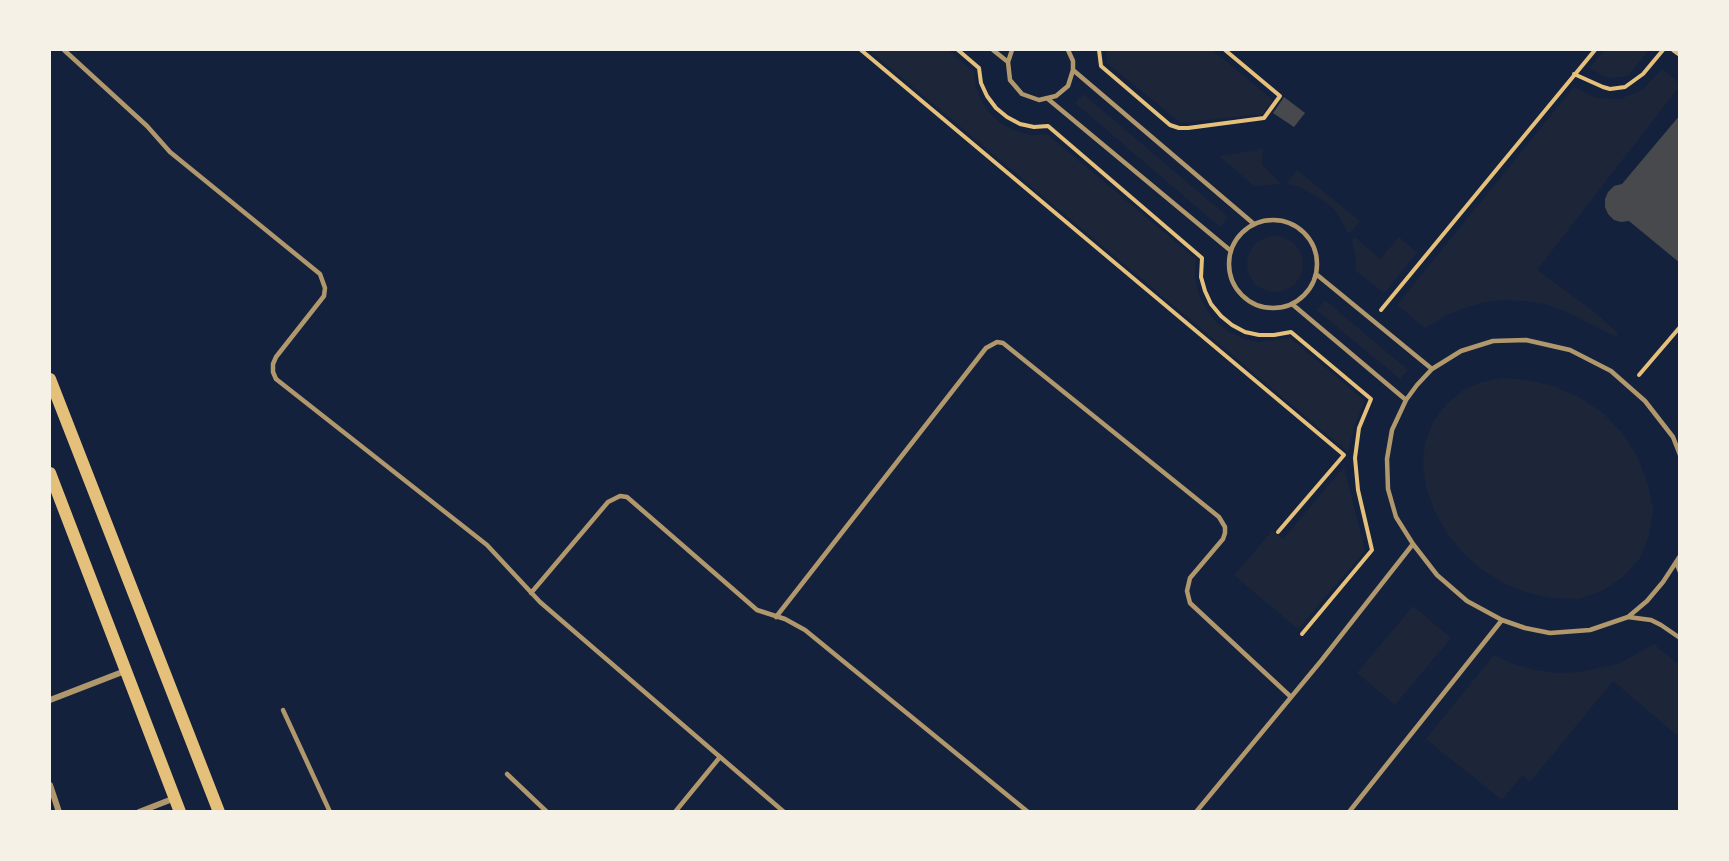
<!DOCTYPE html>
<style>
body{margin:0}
#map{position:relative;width:1729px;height:861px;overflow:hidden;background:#14213d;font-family:"Times New Roman",serif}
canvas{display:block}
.frame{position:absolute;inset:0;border:51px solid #f6f1e7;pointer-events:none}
</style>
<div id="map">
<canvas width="1729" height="861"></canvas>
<div class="frame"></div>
</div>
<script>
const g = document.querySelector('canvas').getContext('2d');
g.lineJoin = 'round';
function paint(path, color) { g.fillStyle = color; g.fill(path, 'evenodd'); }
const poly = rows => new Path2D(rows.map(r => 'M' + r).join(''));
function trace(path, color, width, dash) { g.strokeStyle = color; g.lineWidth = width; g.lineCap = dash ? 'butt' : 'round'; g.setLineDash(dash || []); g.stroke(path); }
paint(poly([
 [869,50,948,50,974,72,976,87,982,102,990,114,1002,124,1016,131,1030,135,1047,134,1196,259,1195,279,1199,295,1206,309,1216,322,1229,332,1244,339,1259,342,1290,338,1365,401,1354,427,1348,452],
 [1107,50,1212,50,1273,100,1263,114,1181,123,1107,63],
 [1605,50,1649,50,1628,76,1612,78,1604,76,1589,68],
 [1662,69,1679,83,1679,87,1537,270,1592,310,1618,333,1616,337,1565,311,1545,304,1525,301,1505,300,1484,302,1465,308,1445,316,1425,328,1397,305,1574,87,1596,98,1620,99,1642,90],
 [1083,94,1228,217,1220,227,1075,103],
 [1263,149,1262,165,1281,184,1254,186,1219,156],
 [1297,170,1360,221,1349,234,1335,210,1324,201,1300,187,1286,184],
 '1247 264a28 28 0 1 1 56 0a28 28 0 1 1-56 0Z',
 [1355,237,1380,259,1399,237,1417,253,1384,293,1356,271,1356,258,1352,240],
 [1325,300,1408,370,1400,379,1317,310],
 [1503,378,1525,380,1553,386,1579,397,1603,413,1623,434,1638,458,1648,485,1653,510,1649,535,1640,558,1623,577,1602,591,1578,599,1553,598,1528,593,1504,583,1482,570,1463,553,1447,533,1434,510,1426,486,1423,464,1425,443,1433,422,1446,405,1462,391,1482,382],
 [1344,467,1365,551,1298,629,1234,575,1273,530,1283,539],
 [1413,606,1451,638,1395,705,1357,673],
 [1654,644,1679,665,1679,737,1613,681,1530,782,1522,775,1502,800,1426,739,1494,655,1513,664,1535,670,1557,673,1579,672,1618,664]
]), '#1d2539');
paint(poly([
 [1284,97,1305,113,1294,127,1273,113],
 [1680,115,1680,263,1629,221,1621,222,1614,220,1608,214,1605,207,1605,199,1608,192,1614,186,1622,184]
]), '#48494c');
trace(poly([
 [861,50,1344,455,1278,532],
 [958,50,979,68,981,83,987,96,996,108,1007,117,1020,124,1034,127,1048,126,1202,258,1201,277,1205,291,1211,304,1221,316,1232,325,1245,332,1259,335,1274,335,1291,332,1371,399,1359,428,1355,458,1358,490,1372,550,1302,634],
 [1099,50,1101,66,1170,125,1179,128,1188,128,1264,118,1280,96,1225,50],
 [1673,50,1680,55],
 [1574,74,1603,87,1610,89,1625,87,1643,74,1663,50],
 [1381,310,1595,50],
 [1639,375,1680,327]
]), '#e5c07b', 4);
trace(poly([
 [64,50,147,126,170,152,320,274,325,288,324,296,276,357,273,364,273,372,276,379,487,545,540,602,784,812],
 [993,50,1008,62],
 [1012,50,1008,62,1010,80,1022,94,1039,100,1056,96,1068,86,1073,70,1073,61,1068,50],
 [1073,70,1254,224],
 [1048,99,1231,251],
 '1229 264a44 44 0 1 1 88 0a44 44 0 1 1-88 0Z',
 [1316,274,1432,369],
 [1292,304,1406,400],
 [1680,455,1673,437,1645,401,1611,371,1570,350,1526,340,1493,341,1461,351,1432,369,1417,385,1406,400,1392,430,1387,459,1388,489,1396,517,1413,544,1437,575,1467,601,1502,620,1525,628,1550,633,1590,630,1628,617,1647,601,1663,582,1680,556],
 [1676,562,1680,572],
 [531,593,608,502,620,496,627,497,749,603,757,610,785,619,805,630,1028,812],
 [776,617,986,348,997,342,1003,343,1219,517,1225,527,1225,533,1223,539,1190,578,1187,591,1190,603,1291,697],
 [1628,617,1651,620,1661,625,1680,638],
 [283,710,330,812],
 [507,774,547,812],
 [675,812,720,757],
 [1196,812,1321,661,1413,544],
 [1349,812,1502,620]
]), '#b1986c', 4.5);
trace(poly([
 [50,700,125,671],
 [50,785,59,812],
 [139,812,175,798]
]), '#b1986c', 6);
trace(poly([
 [50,379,219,812],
 [50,473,180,812]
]), '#e5c07b', 12);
</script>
